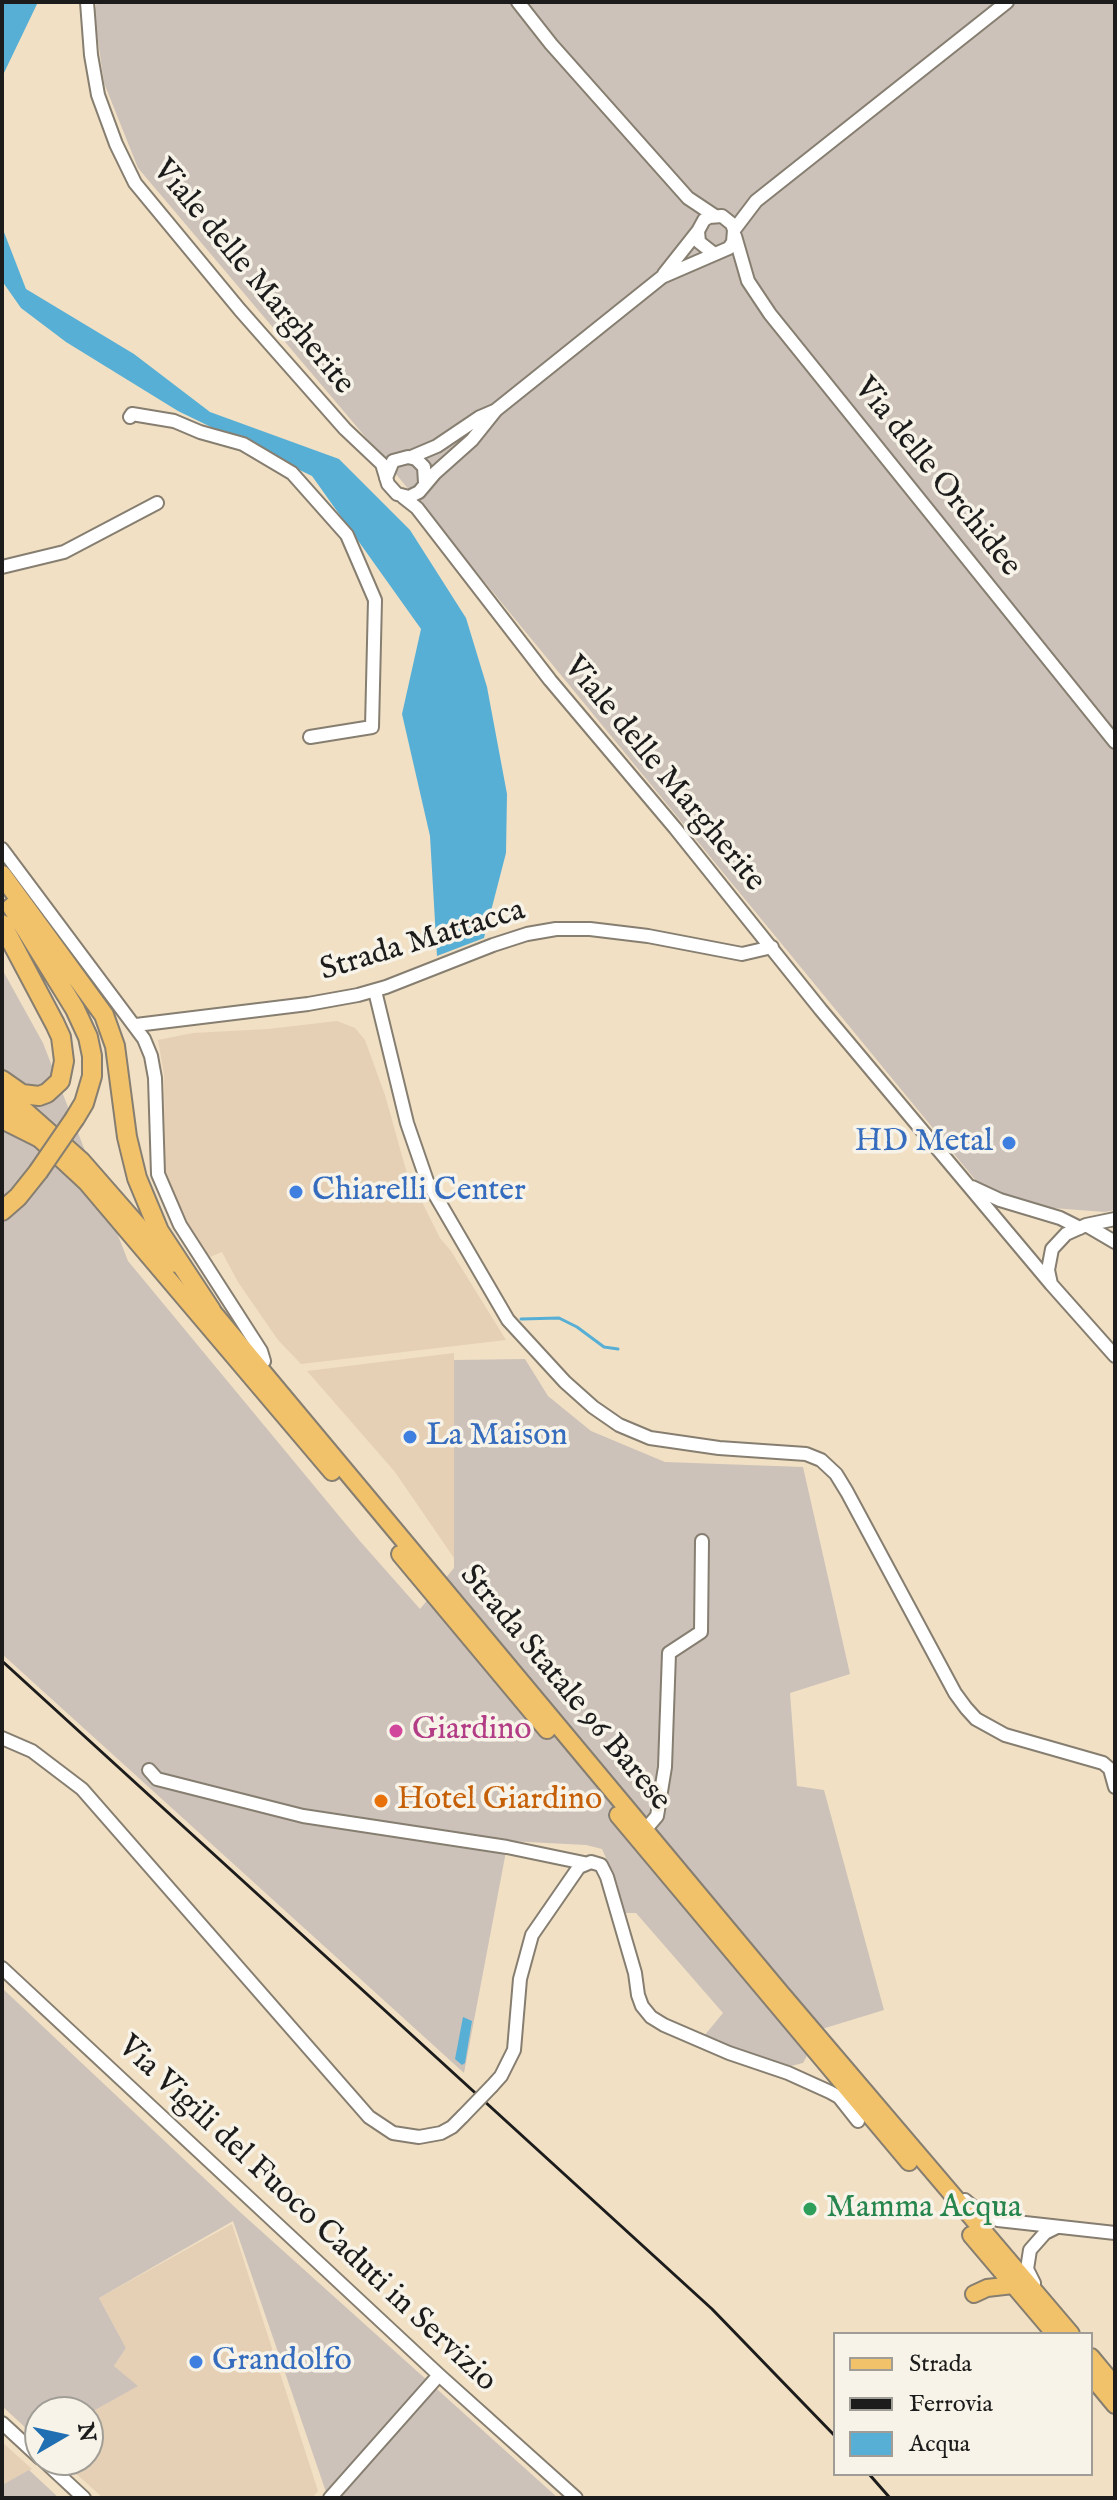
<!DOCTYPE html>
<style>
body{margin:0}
#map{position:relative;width:1117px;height:2500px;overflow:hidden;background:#f1e0c4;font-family:"IM FELL English",serif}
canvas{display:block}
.frame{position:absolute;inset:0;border:4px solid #1c1c1c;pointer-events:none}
.legend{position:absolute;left:833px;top:2332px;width:260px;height:144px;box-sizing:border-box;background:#f7f3e8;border:2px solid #9f9d96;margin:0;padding:10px 14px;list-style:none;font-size:24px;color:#1c1c1c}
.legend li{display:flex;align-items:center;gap:16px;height:40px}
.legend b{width:40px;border:2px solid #9f9d96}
.north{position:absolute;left:24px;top:2396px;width:80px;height:80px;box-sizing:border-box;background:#f7f3e8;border:2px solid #9f9d96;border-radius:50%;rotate:81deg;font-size:22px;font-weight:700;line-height:32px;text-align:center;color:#1c1c1c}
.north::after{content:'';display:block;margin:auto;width:28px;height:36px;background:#1f6fb2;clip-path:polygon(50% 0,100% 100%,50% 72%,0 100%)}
</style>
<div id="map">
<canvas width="1117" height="2500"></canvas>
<div class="frame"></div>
<ul class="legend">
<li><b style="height:10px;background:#f2c26a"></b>Strada</li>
<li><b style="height:10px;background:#1c1c1c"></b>Ferrovia</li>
<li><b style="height:22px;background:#58afd5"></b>Acqua</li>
</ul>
<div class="north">N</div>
</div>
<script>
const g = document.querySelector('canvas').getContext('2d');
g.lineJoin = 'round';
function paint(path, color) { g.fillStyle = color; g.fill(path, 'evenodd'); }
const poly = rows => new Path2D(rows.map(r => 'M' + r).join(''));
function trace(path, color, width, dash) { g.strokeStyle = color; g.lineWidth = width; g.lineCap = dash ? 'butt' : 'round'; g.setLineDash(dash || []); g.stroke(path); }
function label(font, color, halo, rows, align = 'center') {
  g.font = font + ' "IM FELL English",serif'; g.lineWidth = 7; g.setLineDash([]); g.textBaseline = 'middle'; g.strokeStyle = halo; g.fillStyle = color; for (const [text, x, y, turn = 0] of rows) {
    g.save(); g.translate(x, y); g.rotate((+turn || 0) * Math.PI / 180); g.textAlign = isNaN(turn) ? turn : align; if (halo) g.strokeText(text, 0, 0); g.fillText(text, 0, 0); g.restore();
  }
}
paint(poly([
 [337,1021,355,1028,365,1040,385,1095,406,1170,440,1238,451,1251,506,1340,301,1364,278,1340,238,1282,222,1252,210,1257,189,1225,165,1173,164,1075,158,1040,193,1033,268,1029],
 [454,1353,454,1558,395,1472,307,1371],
 [232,2224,318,2491,312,2498,103,2498,61,2460,88,2460,88,2414,137,2386,114,2366,126,2348,99,2298],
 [2,2442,32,2469,2,2485]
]), '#e6d0b5');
paint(poly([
 [97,2,1115,2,1115,1210,1105,1212,1039,1207,982,1188,368,440,138,168,104,83,94,13],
 [2,969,43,1043,128,1261,359,1540,420,1609,454,1568,454,1360,525,1359,548,1396,591,1431,665,1462,803,1467,850,1674,790,1693,797,1786,824,1790,884,2010,822,2029,803,2063,791,2066,726,2047,704,2036,723,2013,636,1913,624,1913,617,1883,602,1849,586,1845,508,1841,464,2073,2,1654],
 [2,1988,240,2212,558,2498,325,2498,327,2495,233,2221,99,2298,126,2348,114,2366,138,2386,88,2414,88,2412,40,2412,40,2441,2,2406],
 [29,2470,59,2498,2,2498,2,2485]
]), '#ccc2b9');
paint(poly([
 [2,2,38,2,2,77],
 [2,227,26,289,134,354,210,412,339,459,410,530,466,618,487,687,507,794,506,853,484,938,437,956,430,836,402,714,421,629,312,476,178,411,66,342,21,308,2,281],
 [463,2017,472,2021,465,2063,462,2065,455,2059]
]), '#58afd5');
trace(poly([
 [521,1319,559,1318,577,1327,604,1347,618,1349]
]), '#58afd5', 3);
const minor = poly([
 [87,2,91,55,98,95,116,144,135,183,240,310,345,429,382,464,388,484,397,494,409,497,419,492,435,473,472,440,496,410,662,277,729,248,733,242,734,230,732,224,722,216,709,217,704,220,698,231,699,242,713,253],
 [518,2,551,44,688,198,715,216],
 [734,230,756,201,1007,2],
 [735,236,748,281,770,314,1115,742],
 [664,274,698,231],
 [130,417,132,414,174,421,200,432,243,444,292,473,347,535,375,600,372,727,310,737],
 [411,457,437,446,480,417,494,411],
 [386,478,393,461,408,457,416,459,424,467,425,483],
 [403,497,417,508,550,680,675,828,821,1010,1051,1284],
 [2,567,64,552,157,503],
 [2,849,144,1039,151,1056,155,1078,158,1174,180,1225,261,1351,264,1361,257,1366],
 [375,991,407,1123,427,1181,508,1320,565,1382,593,1407,619,1425,650,1438,719,1448,806,1454,821,1460,836,1474,847,1492,955,1693,966,1708,976,1719,1005,1735,1103,1763,1110,1769,1115,1787],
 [136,1025,308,1004,358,995,386,987,493,945,527,934,556,929,590,929,648,936,742,954,772,947],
 [972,1187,1000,1200,1060,1218,1080,1228],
 [1115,1219,1086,1225,1066,1234,1052,1249,1048,1270,1051,1284,1115,1356],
 [1086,1225,1115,1242],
 [2,1738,32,1751,82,1789,369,2117,393,2133,419,2137,441,2133,452,2127,463,2116],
 [149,1770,157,1779,303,1816,507,1847,584,1863],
 [645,1830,657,1816,665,1767,669,1653,701,1632,702,1541],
 [2,1968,439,2375,576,2498],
 [492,2086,501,2076,514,2050,520,1979,532,1935,579,1867,591,1862,601,1865,607,1877,635,1973,638,1995,642,2006,651,2017,664,2025,729,2053,788,2073,830,2092,839,2097,858,2121],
 [965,2200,978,2211,998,2220,1115,2233],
 [1034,2283,1027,2269,1030,2250,1045,2233,1055,2228],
 [2,2423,40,2458],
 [43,2460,84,2498],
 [330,2498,439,2375]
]);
const major = poly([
 [2,1090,82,1161,172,1264],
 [2,1104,87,1183,332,1472],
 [203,1300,780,1992,1071,2334],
 [400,1554,547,1730],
 [618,1815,909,2162],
 [971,2235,1055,2334],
 [974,2294,987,2288,1013,2285],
 [1091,2357,1115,2386],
 [1091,2376,1115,2405]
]);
const highway = poly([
 [2,875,104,1015,115,1046,127,1137,137,1178,159,1231,211,1310],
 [12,907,75,1009,88,1037,92,1056,92,1076,84,1103,75,1118],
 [2,924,55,1024,61,1037,64,1061,60,1081,47,1093,39,1096,22,1094,2,1080],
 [2,1119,42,1139],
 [2,1211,18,1197,38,1172]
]);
trace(minor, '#867e70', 16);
trace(major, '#867e70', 20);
trace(highway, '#867e70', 22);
trace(minor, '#fff', 12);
trace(major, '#f2c26a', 16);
trace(highway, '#f2c26a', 18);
trace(poly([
 [2,1661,712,2309,835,2436],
 [869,2474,890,2498]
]), '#1c1c1c', 3);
const minorBridge = poly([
 [463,2116,492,2086]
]);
const highwayBridge = poly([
 [38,1172,75,1118]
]);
trace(minorBridge, '#867e70', 16, []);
trace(highwayBridge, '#867e70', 22, []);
trace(minorBridge, '#fff', 12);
trace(highwayBridge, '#f2c26a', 18);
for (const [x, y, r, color] of [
 [1009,1143,8,"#3f7fe0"],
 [296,1192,8,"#3f7fe0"],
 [410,1437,8,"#3f7fe0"],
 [396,1731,8,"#d1479c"],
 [381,1801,8,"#e8710a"],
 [810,2209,8,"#2e9e5b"],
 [196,2362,8,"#3f7fe0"]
]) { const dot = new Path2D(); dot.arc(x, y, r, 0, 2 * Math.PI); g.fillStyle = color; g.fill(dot); trace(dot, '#f7f3e8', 3); }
label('32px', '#1c1c1c', '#f7f3e8', [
 ["Viale delle Margherite",252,278,50],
 ["Via delle Orchidee",936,478,51],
 ["Viale delle Margherite",663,775,50],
 ["Strada Mattacca",423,942,-17],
 ["Strada Statale 96 Barese",564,1689,50],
 ["Via Vigili del Fuoco Caduti in Servizio",306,2215,43]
]);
label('32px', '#366cbe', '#f7f3e8', [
 ["HD Metal",993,1143,"right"],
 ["Chiarelli Center",312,1192],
 ["La Maison",426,1437],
 ["Grandolfo",212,2362]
], 'left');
label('32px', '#b23c85', '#f7f3e8', [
 ["Giardino",412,1731]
], 'left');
label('32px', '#c56008', '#f7f3e8', [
 ["Hotel Giardino",397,1801]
], 'left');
label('32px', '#27864d', '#f7f3e8', [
 ["Mamma Acqua",826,2209]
], 'left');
</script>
